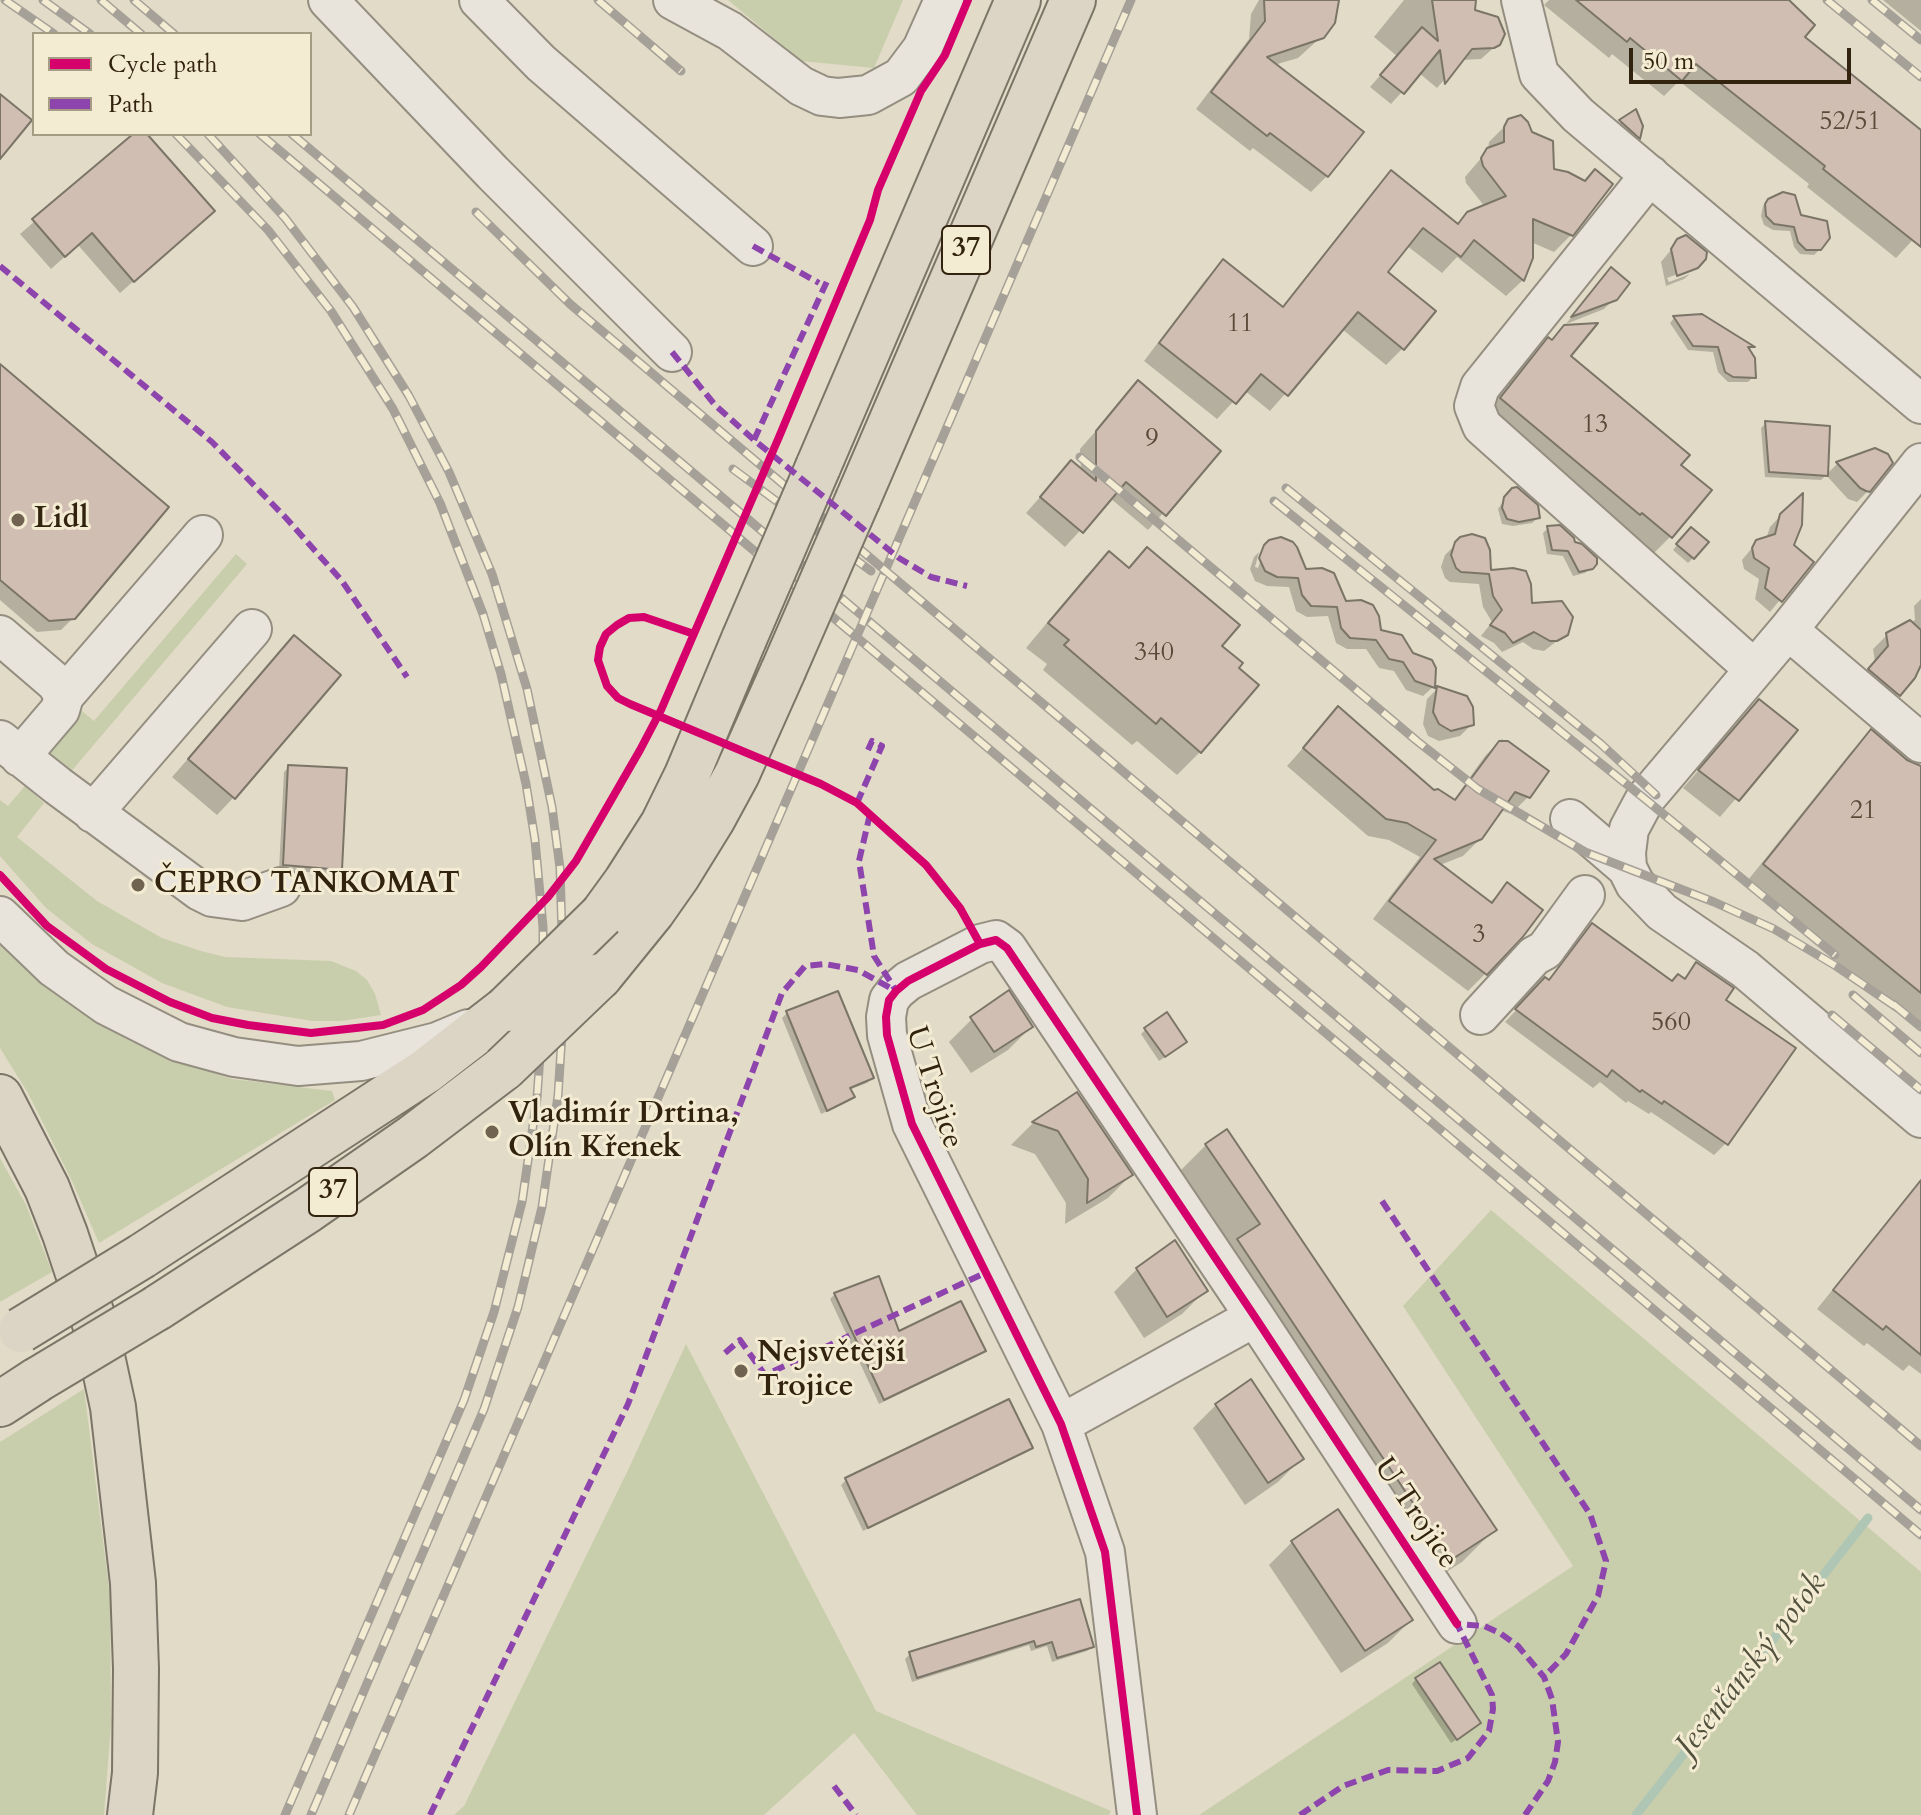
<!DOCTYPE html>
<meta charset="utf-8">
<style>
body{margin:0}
#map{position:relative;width:1921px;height:1815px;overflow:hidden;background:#e2dbc7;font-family:Cardo,serif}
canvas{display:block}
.legend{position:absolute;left:32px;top:32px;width:280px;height:104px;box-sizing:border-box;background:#f4ebd3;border:2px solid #a69b85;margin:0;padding:10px 14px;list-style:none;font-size:24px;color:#32230f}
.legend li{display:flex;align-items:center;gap:16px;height:40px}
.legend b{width:40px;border:2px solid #a69b85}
.scale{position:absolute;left:1629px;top:48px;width:222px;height:36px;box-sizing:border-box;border:4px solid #32230f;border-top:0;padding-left:10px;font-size:24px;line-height:28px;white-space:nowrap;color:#32230f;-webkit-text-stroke:6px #f4ebd3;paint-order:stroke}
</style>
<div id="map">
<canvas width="1921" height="1815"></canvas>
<ul class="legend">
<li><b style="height:10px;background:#d6006c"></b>Cycle path</li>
<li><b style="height:10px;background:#8e44ad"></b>Path</li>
</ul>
<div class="scale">50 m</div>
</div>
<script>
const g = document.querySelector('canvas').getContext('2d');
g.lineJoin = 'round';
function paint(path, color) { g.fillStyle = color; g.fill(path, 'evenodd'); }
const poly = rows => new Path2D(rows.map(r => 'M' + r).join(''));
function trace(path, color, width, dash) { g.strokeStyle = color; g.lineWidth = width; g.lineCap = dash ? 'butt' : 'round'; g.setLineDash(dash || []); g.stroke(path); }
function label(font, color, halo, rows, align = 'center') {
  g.font = font + ' Cardo,serif'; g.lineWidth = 6; g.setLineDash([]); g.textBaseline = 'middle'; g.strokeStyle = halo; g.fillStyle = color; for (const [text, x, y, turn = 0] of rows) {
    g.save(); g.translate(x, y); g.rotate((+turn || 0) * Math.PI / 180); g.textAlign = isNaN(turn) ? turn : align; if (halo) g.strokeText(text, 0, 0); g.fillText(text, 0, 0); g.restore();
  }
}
paint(poly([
 [728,0,903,0,874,68,801,61],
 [236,554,247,564,69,774,40,749,77,707,94,721],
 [25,786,44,803,17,837,97,901,162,938,201,951,225,957,331,961,356,971,367,980,375,994,381,1015,341,1021,312,1021,227,1007,162,983,92,944,46,908,0,856,0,800,8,806],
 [0,934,77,1006,133,1042,165,1057,232,1079,332,1091,335,1100,99,1243,72,1181,28,1093,0,1048],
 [0,1158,26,1205,52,1272,0,1302],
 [1491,1210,1921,1572,1921,1815,1199,1815,1573,1566,1403,1306],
 [686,1344,876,1711,1111,1811,1109,1815,917,1815,854,1733,764,1815,454,1815,464,1806,628,1470],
 [84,1389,110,1596,111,1724,104,1815,0,1815,0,1442]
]), '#c8ceac');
paint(poly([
 [1259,0,1335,0,1329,30,1298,58,1274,65,1327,176,1311,192,1253,148,1250,151,1196,109,1249,39,1251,14],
 [1404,0,1474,0,1473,11,1498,44,1481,59,1461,60,1437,88,1419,73,1391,104,1370,87,1397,56,1374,37],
 [1549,0,1786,0,1803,37,1921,133,1921,231,1896,258,1807,187,1809,184,1679,81,1664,96,1612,54,1609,58,1544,5],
 [1883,0,1921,0,1921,31],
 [1635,112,1641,126,1638,138,1634,142,1615,127],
 [1512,119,1552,170,1571,235,1554,252,1531,242,1523,280,1506,296,1457,257,1442,273,1406,245,1385,272,1403,348,1386,365,1342,329,1270,411,1244,390,1217,419,1144,361,1206,279,1223,262,1281,308,1374,190,1391,173,1456,226,1485,207,1466,183,1465,177,1488,150,1489,142],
 [136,134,144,134,199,224,120,293,78,245,51,269,20,234],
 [1769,200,1799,217,1820,249,1814,255,1800,254,1794,247,1790,231,1773,230,1764,225,1761,216,1763,206],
 [1675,245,1696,267,1667,278,1669,282,1690,274,1684,279,1666,286,1661,262],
 [1601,280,1615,298,1604,309,1566,324],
 [1674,318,1708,318,1752,347,1748,351,1753,377,1748,382,1728,382,1718,372,1713,352,1688,350,1670,323],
 [1549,340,1678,465,1671,536,1650,557,1481,419,1528,360],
 [0,366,73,618,61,630,37,632,0,600],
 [1138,383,1218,451,1148,530,1110,498,1065,547,1026,513,1071,462,1081,471,1080,449],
 [1766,423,1826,475,1837,464,1875,450,1868,491,1857,502,1848,499,1826,475,1821,480,1765,477,1761,428],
 [1508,494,1538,518,1532,523,1513,526,1502,524,1498,509],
 [1781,515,1792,546,1811,562,1770,612,1755,599,1759,579,1744,569,1742,560,1757,542,1766,539,1770,527],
 [1548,528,1574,544,1595,563,1585,573,1573,576,1563,556,1547,554,1543,533],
 [1686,534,1693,558,1688,563,1673,550],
 [1456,544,1489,572,1566,634,1544,651,1533,649,1523,642,1502,652,1494,643,1481,636,1492,622,1483,607,1479,584,1450,582,1445,578,1441,567,1445,555],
 [1265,548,1305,571,1345,603,1379,632,1433,687,1423,696,1406,690,1394,671,1379,668,1366,649,1347,649,1336,643,1328,616,1307,617,1296,611,1289,587,1267,586,1255,581,1250,569,1254,557,1259,552,1255,567,1258,568],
 [1148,549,1220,646,1200,752,1177,775,1137,741,1132,745,1043,670,1047,664,1026,648,1086,576,1109,554,1128,569],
 [1921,599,1921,659,1913,677,1885,708,1856,683,1875,662,1873,649,1887,635,1915,620,1914,606],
 [294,638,234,797,217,815,172,777],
 [1438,688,1472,724,1460,736,1439,741,1428,736,1423,724,1427,699],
 [1759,701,1795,730,1720,817,1683,788],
 [1338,709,1433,792,1453,801,1485,756,1502,739,1546,772,1528,797,1511,814,1500,810,1481,838,1463,856,1440,865,1489,903,1508,885,1486,973,1468,991,1373,919,1420,857,1389,840,1368,836,1287,766],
 [1871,732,1906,762,1921,769,1921,1031,1744,885,1851,752],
 [289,767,340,869,334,874,279,870,284,772],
 [1592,926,1671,983,1682,980,1697,965,1723,1000,1726,1143,1714,1155,1651,1112,1649,1114,1628,1101,1626,1103,1600,1082,1593,1088,1505,1022,1533,992,1548,982],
 [787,1013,872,1078,867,1083,849,1090,852,1097,847,1102,821,1114,782,1018],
 [972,1019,1031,1027,1008,1050,971,1073,949,1042],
 [1146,1029,1180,1047,1159,1061,1141,1034],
 [1077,1095,1131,1175,1108,1198,1065,1224,1066,1203,1035,1154,1011,1145,1033,1123],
 [1206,1145,1494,1530,1462,1562,1418,1590,1174,1177],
 [1921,1180,1921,1374,1909,1365,1903,1371,1867,1343,1864,1346,1817,1309],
 [1137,1269,1205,1291,1182,1314,1144,1338,1114,1292],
 [835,1294,898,1333,983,1351,978,1356,879,1404,830,1299],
 [1216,1405,1301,1459,1278,1482,1245,1505,1193,1428],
 [1030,1448,1025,1453,863,1531,841,1485,846,1480],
 [1292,1542,1411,1620,1388,1643,1341,1673,1269,1565],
 [1079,1601,1092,1646,1087,1651,1052,1662,1047,1646,1031,1651,1029,1645,912,1682,905,1659,910,1654],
 [1416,1679,1474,1728,1451,1743,1412,1684]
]), '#0003');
trace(poly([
 [1636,1815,1868,1518]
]), '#b0c6b5', 9);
const building = poly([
 [1264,0,1339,0,1335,23,1324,38,1267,57,1364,132,1328,177,1270,133,1267,136,1211,92,1265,21,1264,0],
 [1432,0,1476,0,1475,10,1498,17,1505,34,1500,45,1494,48,1472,49,1445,84,1440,50,1404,94,1380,75,1422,27,1438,41,1432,0],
 [1576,0,1789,0,1815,25,1805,37,1921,130,1921,247,1823,169,1825,166,1696,64,1682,81,1630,38,1627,42,1576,0],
 [0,94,32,120,0,159,0,94],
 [1636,109,1643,126,1640,139,1619,120,1636,109],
 [1521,115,1528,122,1532,132,1553,141,1554,169,1568,172,1585,181,1595,169,1613,184,1573,236,1533,219,1533,258,1524,281,1474,240,1461,257,1423,228,1388,272,1436,311,1404,350,1358,312,1288,396,1261,374,1236,404,1159,343,1223,259,1283,307,1391,170,1458,224,1467,212,1506,196,1483,166,1481,158,1487,148,1504,142,1504,127,1508,119,1521,115],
 [133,134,147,134,215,211,134,282,92,233,65,257,32,219,133,134],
 [1783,192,1795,195,1801,215,1827,221,1830,238,1821,250,1806,250,1798,242,1794,227,1774,224,1766,216,1765,204,1768,199,1783,192],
 [1686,235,1707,252,1706,259,1698,268,1677,276,1671,249,1677,239,1686,235],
 [1611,267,1630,283,1617,300,1571,317,1611,267],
 [1702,314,1755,347,1748,347,1755,358,1756,378,1733,377,1725,372,1718,347,1693,346,1673,316,1702,314],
 [1598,323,1571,356,1690,455,1681,465,1712,490,1672,538,1642,513,1640,515,1500,398,1548,337,1552,340,1564,325,1598,323],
 [0,364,169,507,75,619,49,621,0,580,0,364],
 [1138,380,1221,451,1166,516,1126,482,1083,533,1040,497,1071,460,1096,481,1096,431,1138,380],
 [1765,421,1830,426,1828,476,1769,472,1765,421],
 [1875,448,1888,454,1893,463,1870,492,1866,491,1860,488,1836,462,1875,448],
 [1517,487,1538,505,1540,518,1519,522,1507,519,1502,508,1504,497,1512,488,1517,487],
 [1803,493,1802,525,1794,545,1814,562,1782,602,1765,588,1769,568,1754,558,1752,548,1756,540,1775,534,1780,514,1803,493],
 [1560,525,1574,538,1575,542,1582,544,1597,558,1597,564,1593,569,1579,572,1568,551,1552,550,1547,526,1560,525],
 [1691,527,1709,542,1694,559,1676,544,1691,527],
 [1472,534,1485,538,1490,550,1491,570,1513,568,1526,571,1531,584,1532,603,1562,601,1573,617,1568,635,1557,641,1550,641,1534,632,1513,643,1505,633,1490,625,1502,610,1493,596,1489,574,1461,572,1456,568,1451,555,1455,542,1460,537,1472,534],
 [1281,537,1293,542,1297,547,1306,569,1322,568,1334,573,1346,601,1361,600,1373,605,1379,616,1381,630,1402,635,1413,653,1432,660,1436,668,1435,688,1415,681,1403,662,1389,659,1376,640,1350,638,1341,628,1337,607,1311,606,1302,595,1298,578,1277,577,1265,571,1259,558,1264,545,1269,540,1281,537],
 [1147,547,1240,625,1222,646,1243,663,1239,668,1259,685,1201,753,1161,718,1156,724,1064,645,1069,640,1048,623,1109,551,1129,568,1147,547],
 [1910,620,1921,630,1921,665,1915,678,1900,696,1868,669,1888,646,1886,633,1910,620],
 [294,635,341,675,235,799,188,759,294,635],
 [1437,686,1467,696,1473,707,1474,725,1451,731,1439,724,1433,712,1437,686],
 [1759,699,1798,730,1739,801,1698,770,1759,699],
 [1338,706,1434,790,1438,789,1455,800,1499,741,1508,741,1549,771,1530,798,1515,792,1482,839,1434,859,1492,903,1507,882,1543,910,1522,938,1487,975,1389,901,1436,840,1407,823,1386,819,1303,748,1338,706],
 [1871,729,1907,760,1921,766,1921,993,1763,864,1871,729],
 [288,765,347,768,342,870,283,865,288,765],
 [1592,923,1672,981,1678,974,1685,979,1696,962,1734,988,1726,1000,1796,1048,1728,1145,1664,1101,1662,1104,1642,1090,1640,1092,1612,1070,1607,1077,1515,1009,1545,977,1549,980,1592,923],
 [1009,990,1033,1027,994,1052,970,1017,1009,990],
 [838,991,874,1078,850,1088,855,1097,827,1111,786,1011,838,991],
 [1167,1012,1187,1042,1165,1057,1144,1028,1167,1012],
 [1077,1092,1133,1175,1087,1203,1088,1179,1058,1131,1032,1122,1077,1092],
 [1227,1129,1497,1530,1451,1560,1237,1239,1260,1224,1205,1144,1227,1129],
 [1921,1180,1921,1355,1886,1326,1883,1330,1833,1290,1921,1180],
 [1175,1240,1208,1291,1167,1317,1136,1268,1175,1240],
 [879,1276,899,1331,961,1301,986,1351,884,1400,834,1293,879,1276],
 [1251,1379,1304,1459,1268,1483,1215,1404,1251,1379],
 [1009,1399,1033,1448,868,1528,845,1478,1009,1399],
 [1338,1509,1413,1620,1365,1651,1291,1541,1338,1509],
 [1080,1599,1094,1647,1057,1658,1052,1642,1036,1647,1034,1641,917,1678,909,1652,1080,1599],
 [1440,1662,1481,1723,1457,1740,1415,1678,1440,1662]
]);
paint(building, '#d0beb2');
trace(building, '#7b7568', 2);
const minor = poly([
 [328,0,493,173,672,352],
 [479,0,541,63,753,246],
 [673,0,730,31,801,86,822,96,839,98,868,95,901,77,922,49,944,0],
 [1521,0,1539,74,1578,115,1921,404],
 [1650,175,1480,387,1474,406,1482,426,1754,669],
 [1788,630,1921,743],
 [0,635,56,683,64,696],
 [0,740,58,786,200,891,212,897,242,901,281,887],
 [20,757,60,710,64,696,203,535],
 [93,813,252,629],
 [1570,819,1627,868,1635,884,1662,912,1745,969,1921,1118],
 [1627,868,1626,853,1629,829,1645,799,1788,630,1921,463],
 [0,916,54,968,106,1005,179,1042,234,1057,298,1066,361,1061,437,1042,468,1029],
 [1480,1015,1534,956,1545,950,1585,895],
 [1061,1424,1255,1317],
 [1137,1815,1105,1552,1061,1424,912,1124,887,1035,886,1017,889,1000,896,991,908,981,980,944,996,940,1007,948,1255,1317,1457,1624]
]);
const major = poly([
 [818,467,1018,0],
 [858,499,1073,0],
 [602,915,626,882,663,824,687,775,744,639],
 [600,976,652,912,678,875,712,820,737,774,783,671],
 [0,1097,47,1188,65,1234,95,1324,113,1407,133,1583,136,1669,135,1773,130,1815],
 [142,1256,426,1071,506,1009],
 [157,1308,308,1210,413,1137,504,1068],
 [0,1404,37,1380]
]);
trace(minor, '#948e81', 42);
trace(major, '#7b7568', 48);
trace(minor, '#e8e4db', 38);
trace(major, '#dcd4c5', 44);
const rail = poly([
 [5,0,54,34],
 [43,0,90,34],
 [101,0,141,34],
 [134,0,174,34],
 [598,0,681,71],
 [1827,0,1921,77],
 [1872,0,1921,40],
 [176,134,268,230,331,311,393,409,440,503,483,614,501,674,526,784,535,840,543,927,543,1013,537,1098,522,1202,494,1312,464,1400,285,1815],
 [208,134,285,218,353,307,409,396,449,472,492,574,527,689,552,807,560,868,564,1002,558,1096,542,1207,518,1307,484,1409,311,1815],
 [260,134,1921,1535],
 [292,134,1921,1510],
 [476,212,570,304,1921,1446],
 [1080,457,1417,741,1478,789,1585,852,1714,902,1774,929,1836,966,1902,1011],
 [733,469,871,571],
 [1286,488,1601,744,1656,795],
 [1274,501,1645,799,1835,955],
 [1853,995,1921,1053],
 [1893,1004,1921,1027],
 [1832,1015,1921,1090],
 [349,1815,1131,0]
]);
trace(rail, '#a6a198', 9);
trace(rail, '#f4ebd3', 6, [18]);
const majorBridge = poly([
 [744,639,818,467],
 [783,671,858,499],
 [506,1009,602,915],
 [504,1068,600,976],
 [21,1330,142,1256],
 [37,1380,157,1308]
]);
trace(majorBridge, '#7b7568', 48, []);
trace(majorBridge, '#dcd4c5', 44);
trace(poly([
 [753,246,819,283],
 [0,266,212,442,286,518,342,581,407,677],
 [672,352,715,405,754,440,899,558,931,577,967,586],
 [754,440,828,279],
 [857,803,882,746,872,741,868,750],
 [870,814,859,861,874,956,895,989],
 [1382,1201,1590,1514,1606,1561,1598,1596,1566,1654,1544,1677],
 [725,1353,740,1340,765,1375,985,1273],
 [834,1786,856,1815],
 [430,1815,628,1404,782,993,805,966,825,964,858,970,896,991],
 [1300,1815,1343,1786,1388,1770,1437,1771,1468,1758,1489,1731,1493,1709,1492,1695,1457,1624,1484,1626,1500,1633,1518,1646,1544,1677,1552,1699,1558,1742,1555,1762,1548,1781,1525,1815]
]), '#8e44ad', 6, [12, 6]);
trace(poly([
 [694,634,644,617,629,618,617,625,606,634,600,647,598,660,607,686,618,698,630,704,821,784,857,803,926,865,960,908,980,944],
 [0,875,47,926,106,969,170,1002,212,1018,248,1025,311,1033,383,1025,423,1010,461,985,481,967,548,897,576,861,640,750,661,710,779,437,870,220,878,190,921,91,945,55,968,0],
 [1137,1815,1105,1552,1061,1424,912,1124,887,1035,886,1017,889,1000,896,991,908,981,980,944,996,940,1007,948,1255,1317,1457,1624]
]), '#d6006c', 8);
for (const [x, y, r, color] of [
 [18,520,8,"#70634f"],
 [138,885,8,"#70634f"],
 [492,1132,8,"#70634f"],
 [741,1371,8,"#70634f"]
]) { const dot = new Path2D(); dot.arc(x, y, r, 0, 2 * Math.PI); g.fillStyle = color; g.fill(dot); trace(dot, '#f4ebd3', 3); }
label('26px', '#5a4a38', null, [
 ["52/51",1850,123],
 ["11",1240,325],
 ["13",1595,426],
 ["9",1152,440],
 ["340",1154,654],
 ["21",1863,812],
 ["3",1479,936],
 ["560",1671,1024]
]);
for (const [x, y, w] of [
 [966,250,48],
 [333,1192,48]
]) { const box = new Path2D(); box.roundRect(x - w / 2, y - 24, w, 48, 6); g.fillStyle = '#f4ebd3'; g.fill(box); trace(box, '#32230f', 2); }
label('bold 28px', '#32230f', null, [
 ["37",966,250],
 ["37",333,1192]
]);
label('bold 30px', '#32230f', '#f4ebd3', [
 ["Lidl",34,520],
 ["ČEPRO TANKOMAT",154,885],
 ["Vladimír Drtina,",508,1115],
 ["Olín Křenek",508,1149],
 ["Nejsvětější",757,1354],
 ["Trojice",757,1388]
], 'left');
label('30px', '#32230f', '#f4ebd3', [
 ["U Trojice",933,1088,72],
 ["U Trojice",1415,1514,56]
]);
label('italic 32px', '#51513e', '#f4ebd3', [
 ["Jesenčanský potok",1752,1666,-52]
]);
</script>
